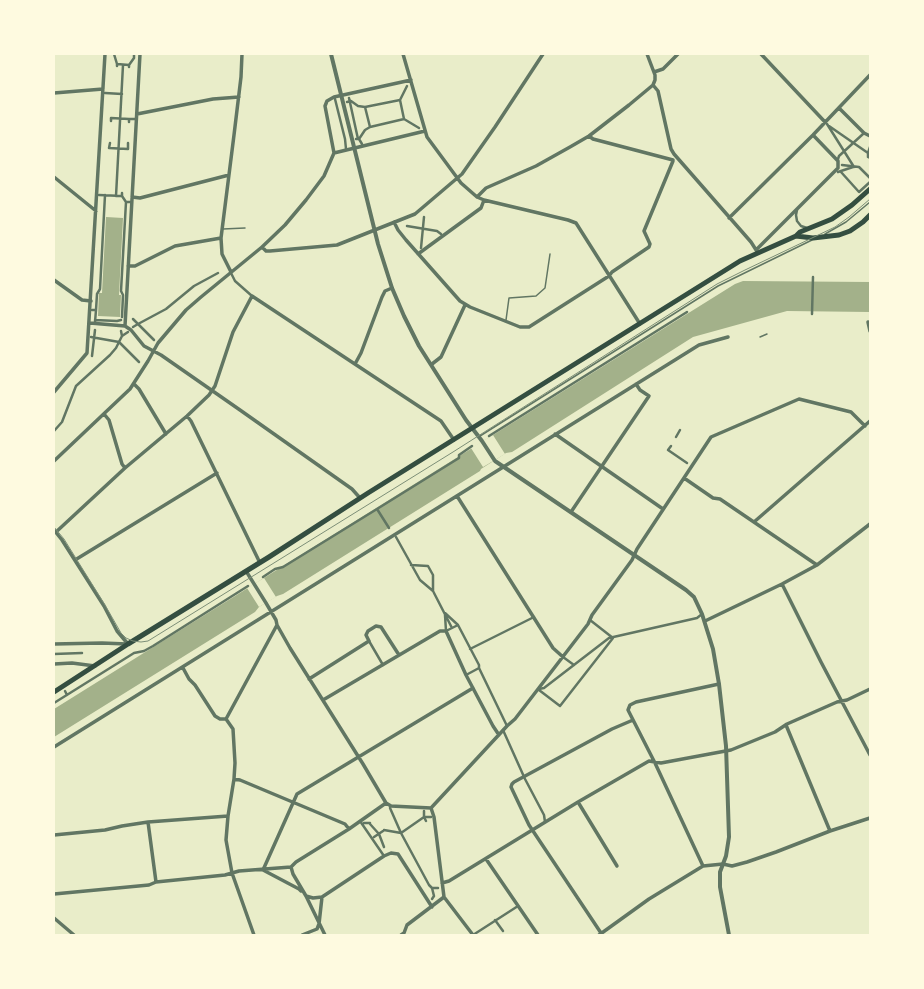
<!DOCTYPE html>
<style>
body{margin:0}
#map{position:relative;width:924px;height:989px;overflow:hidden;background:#e9edc9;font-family:"Source Sans 3",sans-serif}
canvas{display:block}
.frame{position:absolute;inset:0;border:55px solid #fefae0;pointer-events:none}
</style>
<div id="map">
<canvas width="924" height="989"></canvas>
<div class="frame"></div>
</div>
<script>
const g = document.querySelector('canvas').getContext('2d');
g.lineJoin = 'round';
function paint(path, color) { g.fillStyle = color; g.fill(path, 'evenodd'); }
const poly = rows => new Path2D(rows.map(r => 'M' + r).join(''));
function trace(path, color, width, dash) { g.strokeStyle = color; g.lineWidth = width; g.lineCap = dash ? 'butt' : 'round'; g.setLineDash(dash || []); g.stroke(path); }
paint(poly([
 [106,217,123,218,119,295,121,295,120,317,98,316,99,293,102,293],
 [743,281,870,282,870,312,787,311,693,337,512,452,506,453,481,469,480,471,283,594,277,596,259,607,255,612,54,737,54,709,735,284]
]), '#a3b18a');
paint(poly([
 [493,435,505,454,483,467,471,448],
 [264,578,276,597,259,607,247,588]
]), '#e9edc9');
trace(poly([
 [223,229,245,228],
 [825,234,846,222,870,202],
 [506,320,509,298,536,296,545,288,550,254],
 [760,337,767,334],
 [480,436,718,286,812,240]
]), '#617663', 1.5);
trace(poly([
 [114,54,117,64],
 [129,65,134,58,134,54],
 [117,66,117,64,129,65,129,67],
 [105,93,122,94],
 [349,98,358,139],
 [335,99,345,139,346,149],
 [347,102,351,101,358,106,365,107,400,100],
 [365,107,370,127],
 [404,119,419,128],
 [111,121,111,118,129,119],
 [129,122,129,119,135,119],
 [827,124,854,167],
 [829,126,868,153],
 [356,139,359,139,365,130,370,127,404,119,400,100,407,86],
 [359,139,362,144],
 [110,143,109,148,128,149,128,143],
 [870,147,868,153,868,157,870,158],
 [838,159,839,156,863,134],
 [842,165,859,167,870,178],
 [838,172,853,167],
 [841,172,859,192,870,182],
 [122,193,122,196,126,202,130,202],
 [99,195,122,196],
 [116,196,123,65],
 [797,210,796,215,797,221,801,226,807,228],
 [407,226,437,231,441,234],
 [421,248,424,217],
 [231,273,235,281,252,296],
 [92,310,96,310,95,322],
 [96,310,97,294,100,289,105,195],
 [812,314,813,277],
 [122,317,123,295,121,291,126,202],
 [133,319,138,324,166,309,194,286,218,273],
 [95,320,117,321,121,320],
 [133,327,138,324,154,340],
 [122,336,128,332],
 [91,337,119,342,139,362],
 [92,356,95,330],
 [54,431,62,422,76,386,110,355,116,348,122,336,121,331],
 [489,436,687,312],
 [676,437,680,430],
 [671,446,668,450,687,463],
 [377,509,389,528],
 [396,537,420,580,433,591,452,628],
 [411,565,428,566,433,575,433,591],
 [263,577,275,569,283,567,377,509,459,458,459,455,472,446],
 [445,613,458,625,479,665,479,668,507,726],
 [445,615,446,631,458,625],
 [369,641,383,665],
 [470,649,534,617],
 [54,654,82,653],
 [563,657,574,665],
 [466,675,479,668],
 [539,689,544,688,609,638,697,618,702,614],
 [539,690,560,706,613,638,590,620],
 [65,691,67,695],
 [54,703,134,653,144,651,153,646,248,586],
 [503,730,525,779,544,815,545,822],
 [390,808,401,833,429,885,432,888,438,888],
 [360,821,384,856],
 [426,821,424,817,431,817],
 [364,823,370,823],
 [370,824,379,834,384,847],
 [384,830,401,833,424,817,424,811],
 [374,837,383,831],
 [432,899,434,896,432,888],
 [495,920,503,931],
 [473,935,518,906]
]), '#617663', 2.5);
trace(poly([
 [403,54,427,137,461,183,477,197,484,200,568,220,576,223,640,324],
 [761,54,825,122],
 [654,72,663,69,678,54],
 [411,80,334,97,327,101,325,106,334,153,425,131],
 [653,85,658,91,671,149,674,154,751,242,758,253],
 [54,93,103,89],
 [839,108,864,133,870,136],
 [137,114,213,99,239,97],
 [589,136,593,139,673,160],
 [54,177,96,211],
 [132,197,140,198,229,175],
 [477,197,486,188,536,166,570,147,589,136,629,105,653,85,655,80,655,75,647,54],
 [729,218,813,135,870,75],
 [394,222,398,230,406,240,460,301,470,307,520,327,529,327,609,276,612,272,649,247,650,244,644,231,673,161],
 [262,247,266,251,270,251,337,245,415,214,462,174,495,127,543,54],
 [756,250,838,168,838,161,813,135],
 [418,254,481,208,484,200],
 [128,266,135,266,175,246,221,238],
 [231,272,222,254,221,238,234,135,241,77,242,54],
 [54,280,82,300,91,301],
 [868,322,870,331],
 [90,323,125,326,131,330,144,346,161,355,240,410,352,489,360,498],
 [125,326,140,54],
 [355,364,361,353,382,297,385,291,392,288],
 [432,364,441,357,465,305],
 [134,384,139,389,166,434],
 [54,392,87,353,105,54],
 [104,414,109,420,122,464,125,468],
 [187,416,191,421,260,563],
 [555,434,663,509],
 [54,461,130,389,148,361,158,343,186,310,201,297,262,247,285,225,306,200,324,176,334,153],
 [684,478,713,498,720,499,817,565],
 [457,496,553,648,563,657],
 [571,512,649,396,640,390,636,384],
 [754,522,870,421],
 [54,530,62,540,104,606,117,631,128,644],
 [56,532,125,468,187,416,209,395,215,386,233,332,252,296,441,421,454,440],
 [75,560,217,473],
 [246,571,266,603,276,620,277,625,290,648,363,764,386,803],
 [782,584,821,662,870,755],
 [705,621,782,584,817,565,870,524],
 [54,644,102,643,127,644],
 [54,664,72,663,95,666],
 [183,668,189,679,195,685,215,716,220,719,226,719],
 [309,679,369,641,366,635,368,631,376,626,381,627,399,655],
 [323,700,440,631,446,631,466,675,493,726,499,735],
 [226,719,233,729,235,763,234,779,228,816,226,840,232,873,254,935],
 [226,719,277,625],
 [786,725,830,831],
 [54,747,699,345,728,337],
 [234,779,240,780,345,824,349,829],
 [578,802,617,866],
 [386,803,391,806,431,808,507,726,515,719,588,624,592,615,632,560,637,549,711,437,799,399,851,412,865,426],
 [431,808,434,817,444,897,473,935],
 [148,822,156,882],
 [54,835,105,830,122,826,148,822,228,816],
 [486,859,538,935],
 [703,866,655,763,628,710,630,705,636,702,719,684],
 [291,867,296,862,349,829,386,803],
 [291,867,293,874,306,896,325,935],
 [263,870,297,794,473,688],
 [263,870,299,889,301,891],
 [442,883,449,881,578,802,649,761,661,763,731,750,775,732,787,724,837,702,847,700,870,689],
 [54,894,149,885,156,882,225,875,239,871,291,867],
 [306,896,313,898,322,897,384,856,391,853,398,854,432,907],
 [54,918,74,935],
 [601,933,529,825,511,787,512,784,514,782,612,729,633,720],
 [302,935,317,929,319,924,322,897],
 [401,935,404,933,407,925,444,897],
 [599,935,649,899,703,866,723,864,732,866,747,862,776,852,830,831,870,818]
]), '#617663', 3.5);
trace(poly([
 [331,54,378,244,392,288,404,316,419,346,466,420,482,441,495,461,686,590,694,597,702,614,713,649,719,684,726,746,729,837,726,856,720,872,720,887,729,935]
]), '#617663', 4);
trace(poly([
 [796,236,813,238,839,235,850,231,863,222,870,215],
 [54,692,128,644,269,557,368,493,740,261,796,236,800,232,832,219,852,205,870,189]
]), '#344e41', 5);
trace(poly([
 [54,527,64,539,77,560,105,605,121,633,126,638,133,641,141,642,148,641,453,452,717,284,745,270,835,227,849,217,870,199]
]), '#7c8e77', 1);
</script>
